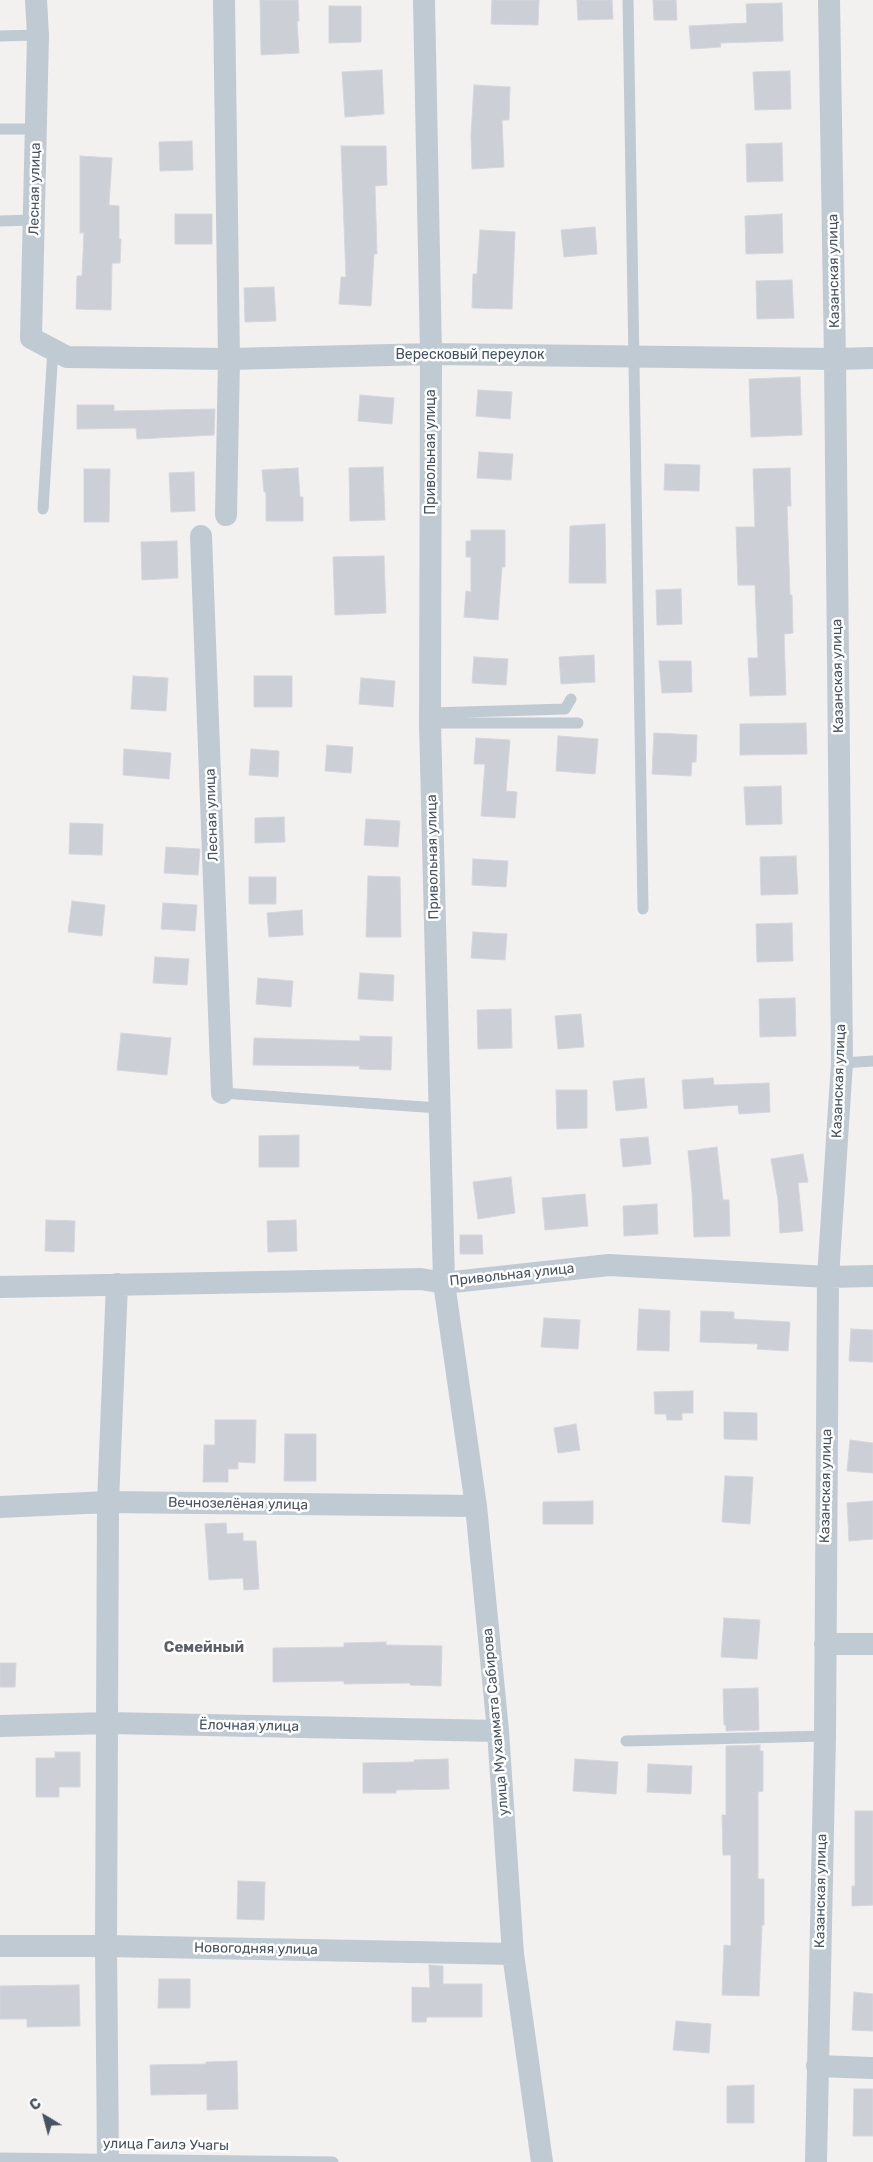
<!DOCTYPE html>
<meta charset="utf-8">
<style>
body{margin:0}
#map{position:relative;width:873px;height:2162px;overflow:hidden;background:#f3f0f0;font-family:Rubik,sans-serif}
canvas{display:block}
.north{position:absolute;left:20px;top:2092px;width:50px;height:50px;-webkit-text-stroke:4px #fff;paint-order:stroke;rotate:323deg;font-size:14px;font-weight:700;line-height:20px;text-align:center;color:#465360}
.north::after{content:'';display:block;margin:auto;width:18px;height:22px;background:#465360;clip-path:polygon(50% 0,100% 100%,50% 72%,0 100%)}
</style>
<div id="map">
<canvas width="873" height="2162"></canvas>
<div class="north">С</div>
</div>
<script>
const g = document.querySelector('canvas').getContext('2d');
g.lineJoin = 'round';
function paint(path, color) { g.fillStyle = color; g.fill(path, 'evenodd'); }
const poly = rows => new Path2D(rows.map(r => 'M' + r).join(''));
function trace(path, color, width, dash) { g.strokeStyle = color; g.lineWidth = width; g.lineCap = dash ? 'butt' : 'round'; g.setLineDash(dash || []); g.stroke(path); }
function label(font, color, halo, rows, align = 'center') {
  g.font = font + ' Rubik,sans-serif'; g.lineWidth = 5; g.setLineDash([]); g.textBaseline = 'middle'; g.strokeStyle = halo; g.fillStyle = color; for (const [text, x, y, turn = 0] of rows) {
    g.save(); g.translate(x, y); g.rotate((+turn || 0) * Math.PI / 180); g.textAlign = isNaN(turn) ? turn : align; if (halo) g.strokeText(text, 0, 0); g.fillText(text, 0, 0); g.restore();
  }
}
const building = poly([
 [260,0,298,0,299,21,297,21,299,53,261,55,260,0],
 [492,0,539,0,538,25,491,24,492,0],
 [577,0,612,0,613,19,578,20,577,0],
 [653,0,676,0,677,20,654,20,653,0],
 [782,3,783,41,720,43,721,47,691,49,689,26,747,23,746,4,782,3],
 [329,6,361,6,361,42,329,43,329,6],
 [382,70,384,114,345,117,342,72,382,70],
 [790,71,791,109,755,110,753,72,790,71],
 [474,85,510,87,509,120,502,120,504,167,472,169,471,136,474,85],
 [192,141,193,170,160,171,159,142,192,141],
 [782,143,783,181,747,182,746,144,782,143],
 [341,146,386,146,387,185,375,186,377,254,374,254,371,306,339,304,341,277,346,277,341,146],
 [80,156,112,158,109,205,119,206,119,239,121,239,120,263,112,263,111,310,76,309,77,276,82,276,84,233,80,233,80,156],
 [175,214,212,214,212,244,175,244,175,214],
 [782,214,783,253,746,254,745,216,782,214],
 [595,227,597,254,564,257,561,230,595,227],
 [480,230,515,232,512,309,472,308,473,274,477,274,480,230],
 [792,280,794,318,757,319,756,281,792,280],
 [274,287,276,321,245,322,244,288,274,287],
 [800,377,802,435,751,437,749,379,800,377],
 [478,390,512,392,510,419,476,416,478,390],
 [360,395,394,398,392,424,358,421,360,395],
 [77,405,114,405,114,411,215,409,214,435,137,439,136,428,77,429,77,405],
 [479,452,513,454,511,480,477,478,479,452],
 [665,464,700,465,699,491,664,490,665,464],
 [383,467,385,520,350,521,349,468,383,467],
 [298,468,300,497,303,497,303,521,266,521,266,492,264,492,262,470,298,468],
 [790,468,791,506,787,506,790,595,792,595,793,633,784,634,786,695,750,696,748,658,758,658,755,585,738,585,736,527,755,527,753,469,790,468],
 [84,469,110,469,109,522,84,522,84,469],
 [194,472,195,511,171,512,169,473,194,472],
 [605,524,606,583,569,583,570,526,605,524],
 [471,530,505,530,505,567,502,567,498,620,464,617,466,591,471,592,471,557,466,557,466,541,471,541,471,530],
 [177,541,178,578,142,580,141,542,177,541],
 [384,556,386,613,335,615,333,557,384,556],
 [681,589,682,624,657,625,656,590,681,589],
 [594,655,595,682,561,684,559,657,594,655],
 [474,657,508,659,506,685,472,683,474,657],
 [659,661,691,661,692,692,662,693,659,661],
 [133,676,168,678,166,711,131,709,133,676],
 [254,676,292,676,292,707,254,707,254,676],
 [361,678,395,681,393,707,359,704,361,678],
 [806,723,807,754,740,755,740,724,806,723],
 [654,733,697,735,696,762,692,762,691,776,652,774,654,733],
 [558,736,598,739,595,774,556,771,558,736],
 [476,738,510,740,506,791,517,792,515,818,481,816,485,764,474,764,476,738],
 [327,745,353,747,351,773,325,771,327,745],
 [124,749,171,753,169,779,123,775,124,749],
 [251,749,279,751,278,777,249,775,251,749],
 [781,786,782,824,746,825,744,787,781,786],
 [284,817,285,842,255,843,255,818,284,817],
 [366,819,400,821,398,847,364,845,366,819],
 [70,823,103,824,102,855,69,854,70,823],
 [166,847,200,849,198,875,164,873,166,847],
 [796,856,798,894,761,895,760,857,796,856],
 [473,859,508,861,506,887,472,885,473,859],
 [368,876,400,877,401,937,366,937,368,876],
 [249,877,276,877,276,904,249,904,249,877],
 [72,901,105,905,102,936,68,932,72,901],
 [163,903,197,905,195,931,161,929,163,903],
 [302,910,303,935,269,937,267,913,302,910],
 [792,923,793,961,757,962,756,924,792,923],
 [473,932,507,934,505,960,471,958,473,932],
 [155,957,189,959,187,985,153,983,155,957],
 [360,973,394,975,393,1001,358,999,360,973],
 [258,978,293,981,291,1007,256,1004,258,978],
 [795,998,796,1036,760,1037,759,999,795,998],
 [511,1009,512,1048,478,1049,477,1010,511,1009],
 [581,1014,584,1047,558,1049,555,1016,581,1014],
 [121,1033,171,1038,167,1075,117,1070,121,1033],
 [360,1036,392,1037,391,1070,359,1069,360,1066,253,1065,254,1038,360,1041,360,1036],
 [644,1078,647,1108,616,1111,613,1081,644,1078],
 [713,1078,714,1085,769,1083,770,1112,739,1114,738,1105,684,1109,682,1080,713,1078],
 [556,1090,587,1090,587,1128,557,1129,556,1090],
 [299,1135,299,1167,259,1167,259,1136,299,1135],
 [648,1137,651,1164,623,1167,620,1139,648,1137],
 [717,1147,723,1200,729,1200,730,1236,694,1237,692,1192,688,1151,717,1147],
 [803,1154,808,1182,798,1183,803,1231,780,1233,778,1200,771,1159,803,1154],
 [511,1177,515,1213,478,1219,473,1182,511,1177],
 [585,1194,588,1226,545,1230,542,1198,585,1194],
 [657,1204,658,1234,624,1236,623,1206,657,1204],
 [46,1220,75,1221,74,1252,45,1251,46,1220],
 [296,1220,297,1251,268,1252,267,1221,296,1220],
 [460,1235,482,1235,483,1254,460,1254,460,1235],
 [639,1309,670,1311,669,1351,637,1350,639,1309],
 [701,1311,734,1312,734,1319,790,1322,788,1351,757,1349,758,1344,700,1342,701,1311],
 [544,1318,580,1320,578,1349,541,1347,544,1318],
 [851,1329,873,1330,873,1362,849,1361,851,1329],
 [693,1391,693,1413,682,1413,682,1420,667,1420,666,1414,655,1414,654,1392,693,1391],
 [724,1412,757,1413,757,1440,724,1439,724,1412],
 [215,1420,256,1420,255,1463,238,1462,238,1469,228,1469,228,1482,203,1482,204,1445,215,1445,215,1420],
 [576,1424,580,1450,558,1453,554,1428,576,1424],
 [285,1434,316,1434,316,1481,284,1481,285,1434],
 [850,1440,873,1443,873,1473,847,1471,850,1440],
 [725,1476,753,1477,750,1524,722,1522,725,1476],
 [593,1501,593,1524,543,1524,543,1502,593,1501],
 [873,1501,873,1539,849,1541,847,1503,873,1501],
 [226,1523,227,1534,243,1533,243,1541,256,1541,259,1589,244,1590,243,1578,209,1580,205,1524,226,1523],
 [724,1618,760,1620,757,1659,721,1657,724,1618],
 [386,1642,386,1645,442,1646,441,1686,410,1685,410,1683,344,1684,344,1681,273,1682,273,1648,344,1647,344,1643,386,1642],
 [0,1663,16,1663,15,1687,0,1687,0,1663],
 [758,1688,759,1730,726,1731,726,1725,724,1725,723,1689,758,1688],
 [760,1745,760,1751,763,1751,763,1791,758,1792,758,1879,764,1879,764,1925,762,1925,759,1996,722,1995,724,1945,731,1946,731,1855,723,1855,722,1815,726,1815,726,1746,760,1745],
 [55,1752,80,1752,80,1787,59,1787,59,1797,36,1797,36,1758,55,1758,55,1752],
 [448,1759,449,1789,396,1790,396,1793,363,1793,363,1763,414,1762,414,1760,448,1759],
 [575,1759,618,1762,616,1794,573,1791,575,1759],
 [648,1764,692,1766,691,1794,647,1792,648,1764],
 [855,1811,873,1811,873,1905,852,1906,852,1886,855,1886,855,1811],
 [238,1881,265,1882,264,1920,237,1919,238,1881],
 [429,1965,443,1966,443,1984,482,1984,482,2017,427,2017,426,2022,412,2022,412,1987,430,1988,429,1965],
 [159,1979,190,1979,190,2008,158,2008,159,1979],
 [79,1985,80,2026,27,2027,27,2019,0,2019,0,1986,79,1985],
 [854,1992,873,1994,873,2031,852,2030,854,1992],
 [676,2021,711,2024,709,2053,673,2050,676,2021],
 [237,2061,238,2109,207,2110,207,2094,151,2095,150,2065,206,2064,206,2062,237,2061],
 [754,2085,754,2123,727,2123,727,2086,754,2085],
 [854,2089,873,2089,873,2136,853,2136,854,2089]
]);
paint(building, '#cccfd6');
trace(building, '#d4d6dc', 1);
trace(poly([
 [628,0,643,909],
 [0,36,38,35],
 [0,129,36,129],
 [0,221,34,220],
 [43,509,53,349],
 [430,713,565,709,571,699],
 [430,723,578,723],
 [842,1063,873,1061],
 [222,1093,439,1108],
 [626,1741,825,1736],
 [0,2158,333,2162]
]), '#c0cad3', 11);
trace(poly([
 [36,0,38,35,31,338,67,357,229,359,431,354,835,359,873,358],
 [224,0,229,359,226,515],
 [424,0,431,354,430,723,444,1283,609,1265,828,1277,873,1276],
 [201,536,222,1093],
 [0,1287,421,1279,444,1283,476,1506,498,1731,513,1954,542,2162],
 [0,1507,108,1502,476,1506],
 [825,1644,873,1644],
 [0,1726,108,1723,498,1731],
 [0,1946,106,1946,513,1954],
 [817,2066,873,2068],
 [108,2162,106,1946,108,1502,117,1284],
 [816,2162,825,1736,828,1277,842,1063,835,359,829,0]
]), '#c0cad3', 22);
label('14px', '#465360', '#fff', [
 ["Лесная улица",35,189,-89],
 ["Казанская улица",834,271,-91],
 ["Вересковый переулок",470,355],
 ["Привольная улица",431,452,-90],
 ["Казанская улица",838,676,-91],
 ["Лесная улица",212,815,-92],
 ["Привольная улица",433,857,-91],
 ["Казанская улица",839,1081,-88],
 ["Привольная улица",512,1275,-6],
 ["Казанская улица",826,1486,-89],
 ["Вечнозелёная улица",238,1504,1],
 ["улица Мухаммата Сабирова",496,1722,-95],
 ["Ёлочная улица",249,1726,1],
 ["Казанская улица",821,1891,-89],
 ["Новогодняя улица",256,1949,1],
 ["улица Гаилэ Учагы",166,2145,1]
]);
label('bold 15px', '#5c6066', '#fff', [
 ["Семейный",204,1648]
]);
</script>
